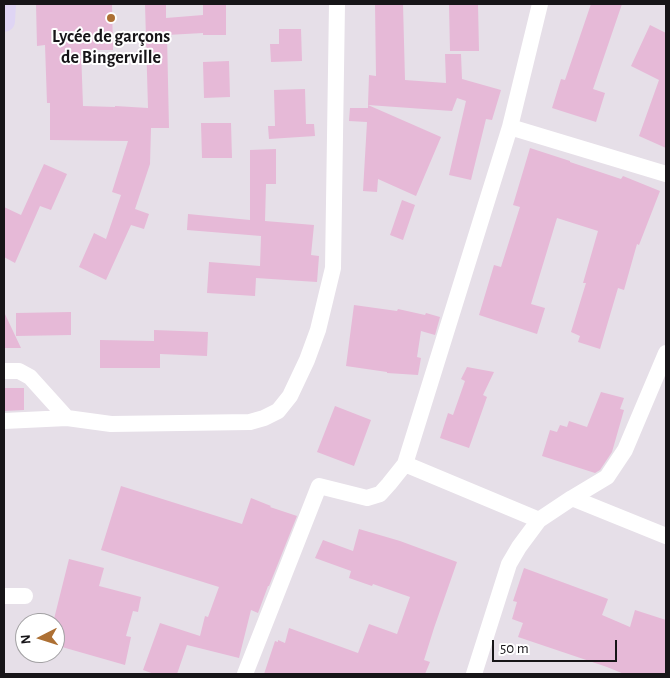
<!DOCTYPE html>
<meta charset="utf-8">
<style>
body{margin:0}
#map{position:relative;width:670px;height:678px;overflow:hidden;background:#e6dfe8;font-family:"Alegreya Sans",sans-serif}
canvas{display:block}
.frame{position:absolute;inset:0;border:5px solid #171518;pointer-events:none}
.north{position:absolute;left:15px;top:613px;width:50px;height:50px;box-sizing:border-box;background:#fff;border:1px solid #a2a1a3;border-radius:50%;rotate:265deg;font-size:14px;font-weight:700;line-height:20px;text-align:center;color:#171518}
.north::after{content:'';display:block;margin:auto;width:18px;height:22px;background:#ad7034;clip-path:polygon(50% 0,100% 100%,50% 72%,0 100%)}
.scale{position:absolute;left:492px;top:640px;width:125px;height:22px;box-sizing:border-box;border:2px solid #171518;border-top:0;padding-left:6px;font-size:15px;line-height:18px;white-space:nowrap;color:#171518;-webkit-text-stroke:4px #fff;paint-order:stroke}
</style>
<div id="map">
<canvas width="670" height="678"></canvas>
<div class="frame"></div>
<div class="north">N</div>
<div class="scale">50 m</div>
</div>
<script>
const g = document.querySelector('canvas').getContext('2d');
g.lineJoin = 'round';
function paint(path, color) { g.fillStyle = color; g.fill(path, 'evenodd'); }
const poly = rows => new Path2D(rows.map(r => 'M' + r).join(''));
function trace(path, color, width, dash) { g.strokeStyle = color; g.lineWidth = width; g.lineCap = dash ? 'butt' : 'round'; g.setLineDash(dash || []); g.stroke(path); }
function label(font, color, halo, rows, align = 'center') {
  g.font = font + ' "Alegreya Sans",sans-serif'; g.lineWidth = 4; g.setLineDash([]); g.textBaseline = 'middle'; g.strokeStyle = halo; g.fillStyle = color; for (const [text, x, y, turn = 0] of rows) {
    g.save(); g.translate(x, y); g.rotate((+turn || 0) * Math.PI / 180); g.textAlign = isNaN(turn) ? turn : align; if (halo) g.strokeText(text, 0, 0); g.fillText(text, 0, 0); g.restore();
  }
}
paint(poly([
 [36,4,112,4,113,50,81,50,83,106,115,107,115,106,148,108,145,4,166,4,166,18,203,15,203,4,226,4,226,35,203,35,203,33,167,35,169,128,151,128,150,164,135,209,149,214,144,229,131,225,106,280,79,267,94,233,106,239,121,195,112,192,128,141,50,140,50,103,47,103,45,45,37,46],
 [375,4,403,4,405,80,446,83,445,54,461,54,462,79,501,90,492,120,486,119,471,180,449,175,466,101,457,98,452,111,368,105,369,75,376,76],
 [449,4,478,4,479,51,450,51],
 [591,4,622,4,593,89,605,93,596,122,552,108,561,79,565,80],
 [650,25,666,33,666,148,639,136,659,80,631,66],
 [279,29,301,29,302,61,271,62,270,44,279,44],
 [229,61,230,97,204,98,203,62],
 [305,89,306,124,314,124,315,136,269,139,268,126,275,126,274,90],
 [368,105,441,137,416,196,378,179,377,192,363,191,367,122,349,121,350,108,368,108],
 [201,123,231,123,232,158,202,158],
 [530,148,570,161,570,162,621,179,623,176,660,191,639,245,637,244,624,290,618,288,600,349,578,342,580,336,571,332,586,283,583,283,598,231,557,218,531,304,545,308,537,334,479,315,494,265,501,267,520,207,513,205],
 [276,149,276,184,266,184,265,221,314,225,311,255,319,256,317,282,256,278,255,296,207,293,209,262,260,266,261,236,187,230,188,214,250,220,250,150],
 [44,164,67,174,51,210,40,206,15,263,4,257,4,207,21,215],
 [402,200,415,205,403,240,390,235],
 [354,305,397,311,398,309,425,315,426,313,440,317,435,335,421,331,417,357,421,358,418,375,387,373,387,372,346,366],
 [4,312,21,348,4,348],
 [71,312,71,335,16,336,16,313],
 [154,330,208,332,207,356,160,354,160,368,100,368,100,340,154,341],
 [467,367,494,372,483,395,487,397,469,448,440,438,448,413,453,415,465,381,461,379],
 [4,388,24,388,24,410,4,411],
 [601,392,624,398,620,409,624,410,612,452,600,470,595,473,542,456,550,430,557,432,560,425,567,427,569,421,587,427],
 [335,406,371,420,354,466,317,452],
 [121,486,242,524,251,498,271,506,270,507,297,516,269,586,268,586,258,613,251,610,239,658,187,645,177,674,154,674,143,670,160,623,200,636,205,616,208,617,219,587,101,550],
 [359,529,400,541,457,562,434,628,424,660,430,662,425,674,264,674,275,641,278,642,278,640,285,643,289,628,358,653,369,624,397,634,410,597,373,584,372,586,349,578,351,571,315,558,323,540,353,551],
 [69,559,104,568,99,586,141,597,138,612,133,611,126,636,131,637,125,665,55,645,55,623,53,623],
 [524,568,608,599,602,615,630,627,635,610,666,620,666,674,624,674,607,667,518,637,523,623,512,619,517,602,513,601]
]), '#e6b9d7');
trace(poly([
 [510,127,666,174],
 [4,371,19,371,30,377,67,418],
 [4,421,67,418,111,424,250,422,264,418,278,411,290,396,307,360,318,330,333,268,337,4],
 [405,464,539,520],
 [572,498,666,536],
 [4,596,25,596],
 [245,674,319,486,367,498,380,494,389,484,405,464,510,127,540,4],
 [474,674,509,564,519,547,539,520,572,498,607,477,625,450,666,353]
]), '#fff', 16);
trace(poly([
 [4,21,5,4]
]), '#dfd5f4', 22);
for (const [x, y, r, color] of [
 [111,18,5,"#ad7034"]
]) { const dot = new Path2D(); dot.arc(x, y, r, 0, 2 * Math.PI); g.fillStyle = color; g.fill(dot); trace(dot, '#fff', 2); }
label('bold 18px', '#171518', '#fff', [
 ["Lycée de garçons",111,37],
 ["de Bingerville",111,58]
]);
</script>
